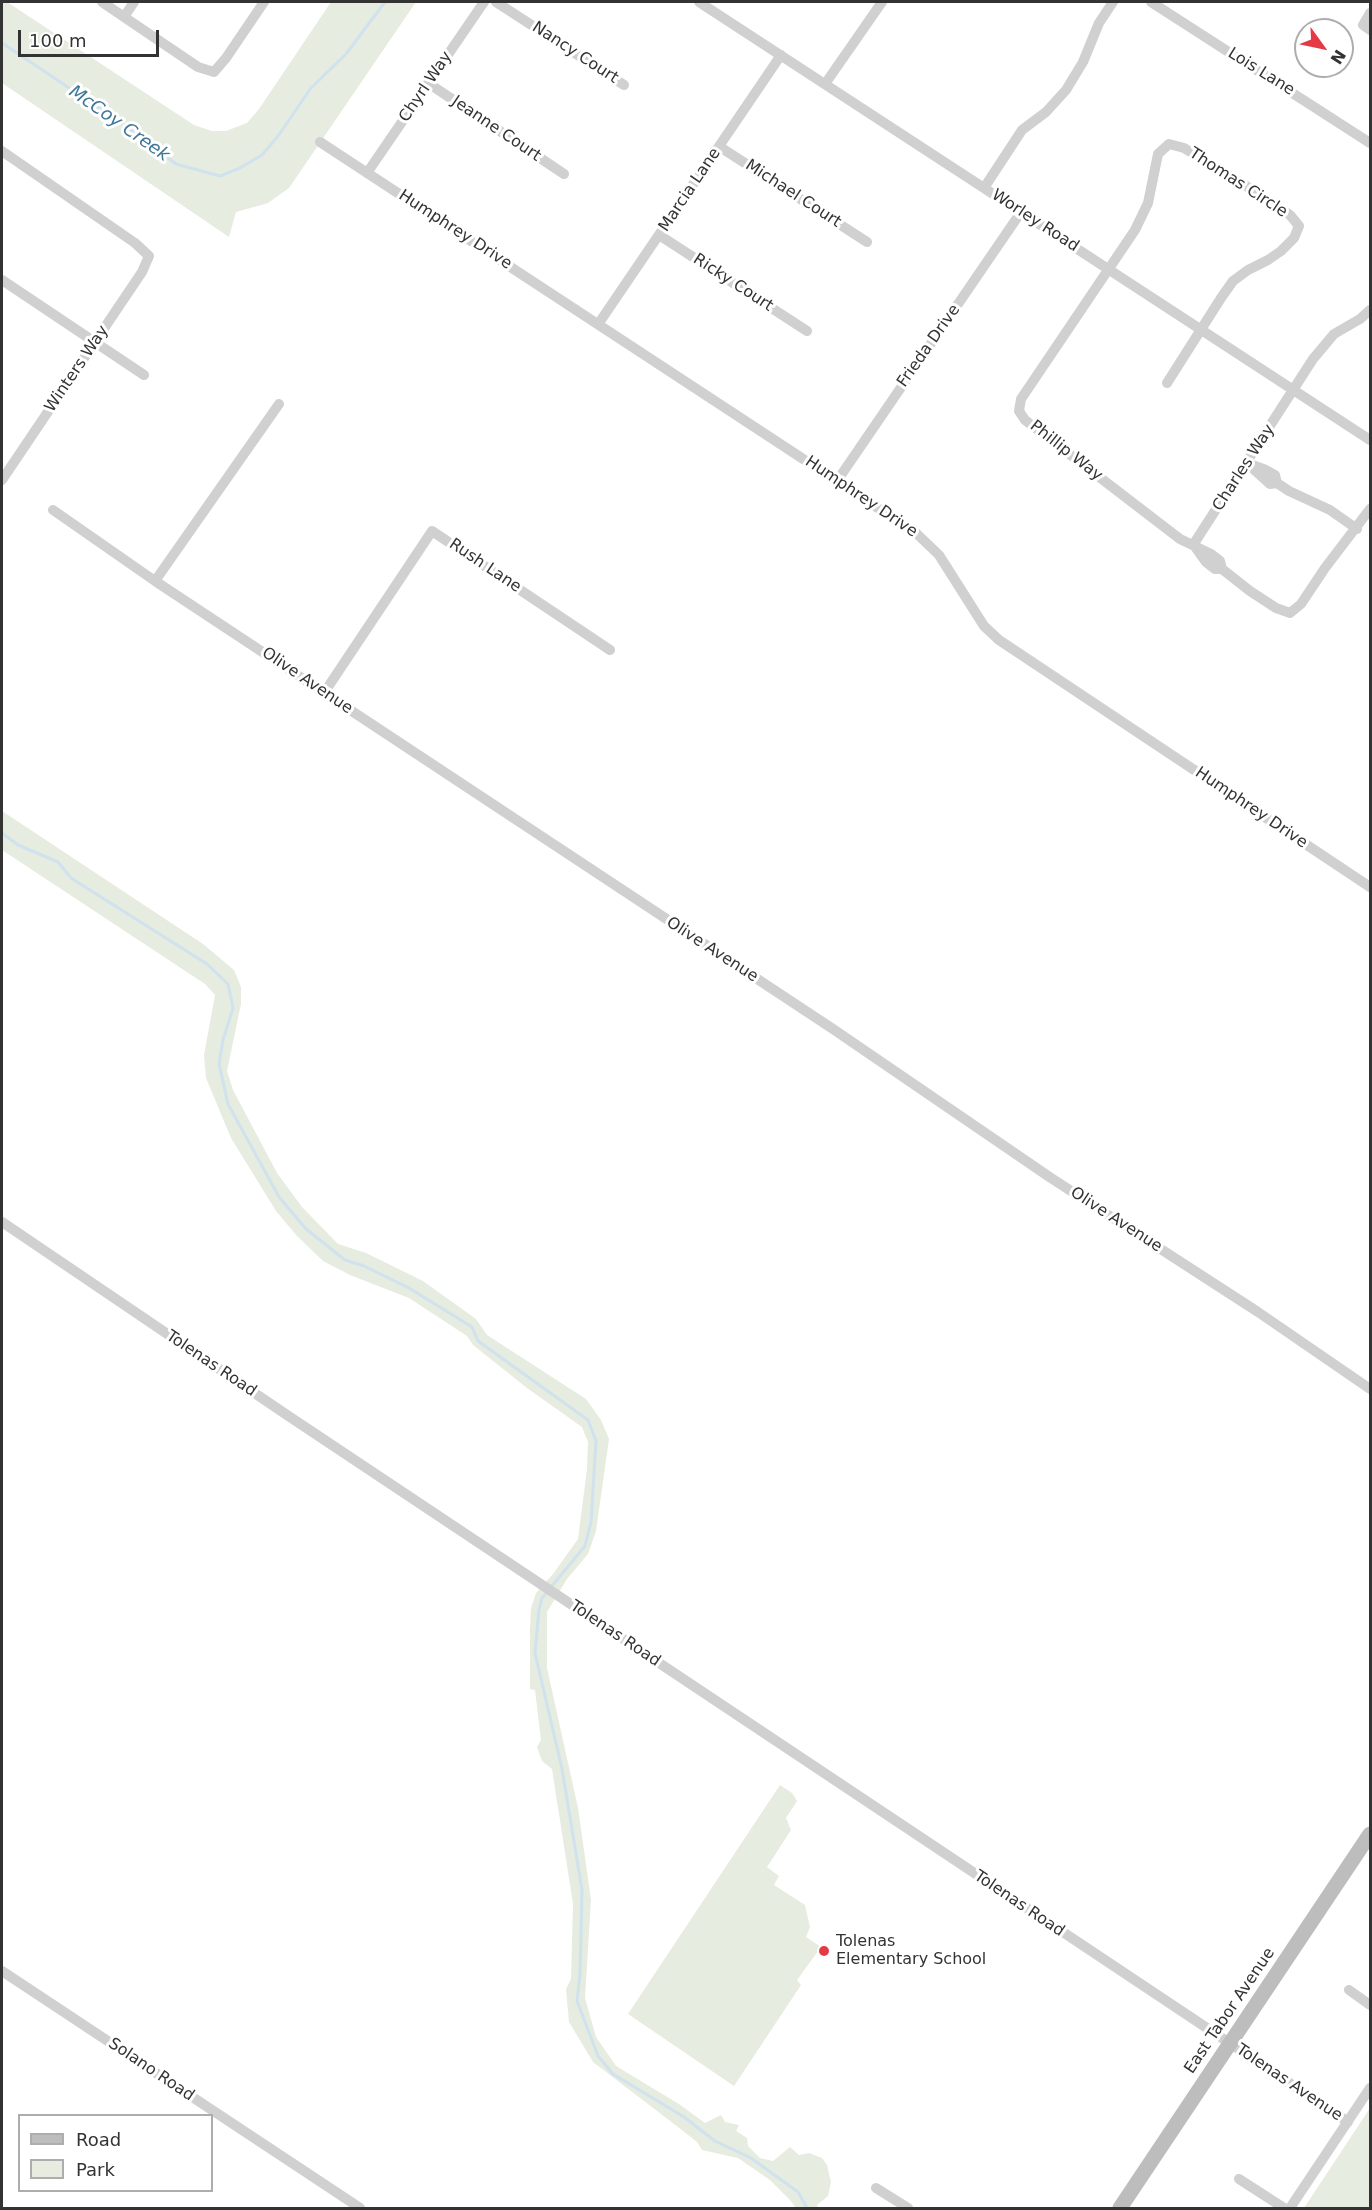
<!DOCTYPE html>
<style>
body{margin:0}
#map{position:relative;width:1372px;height:2210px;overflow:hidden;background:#fff;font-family:"DejaVu Sans",sans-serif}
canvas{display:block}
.frame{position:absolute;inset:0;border:3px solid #333;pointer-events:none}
.legend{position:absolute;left:18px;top:2114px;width:195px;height:78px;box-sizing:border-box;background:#fff;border:2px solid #adadad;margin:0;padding:8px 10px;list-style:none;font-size:18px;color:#333}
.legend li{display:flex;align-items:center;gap:12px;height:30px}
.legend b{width:30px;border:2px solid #adadad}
.north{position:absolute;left:1294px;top:18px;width:60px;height:60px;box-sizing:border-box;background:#fff;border:2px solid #adadad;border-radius:50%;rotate:123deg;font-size:16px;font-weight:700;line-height:24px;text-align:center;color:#333}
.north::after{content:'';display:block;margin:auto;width:21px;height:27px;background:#e63946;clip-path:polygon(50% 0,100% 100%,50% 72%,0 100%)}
.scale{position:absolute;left:18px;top:30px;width:141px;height:27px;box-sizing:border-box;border:3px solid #333;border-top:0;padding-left:8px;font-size:18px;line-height:21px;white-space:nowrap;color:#333;-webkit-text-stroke:4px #fff;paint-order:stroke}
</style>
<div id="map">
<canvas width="1372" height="2210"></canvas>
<div class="frame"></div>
<ul class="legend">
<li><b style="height:8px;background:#bdbdbd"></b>Road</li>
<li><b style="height:16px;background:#e6ecdf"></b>Park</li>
</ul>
<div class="north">N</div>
<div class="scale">100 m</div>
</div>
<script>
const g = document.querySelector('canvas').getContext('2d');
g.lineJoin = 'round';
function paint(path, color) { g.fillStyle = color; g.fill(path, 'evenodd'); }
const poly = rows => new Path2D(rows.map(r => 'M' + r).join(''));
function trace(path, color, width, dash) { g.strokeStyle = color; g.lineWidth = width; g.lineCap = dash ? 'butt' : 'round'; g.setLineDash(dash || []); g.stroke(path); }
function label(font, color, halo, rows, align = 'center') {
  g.font = font + ' "DejaVu Sans",sans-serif'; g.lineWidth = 6; g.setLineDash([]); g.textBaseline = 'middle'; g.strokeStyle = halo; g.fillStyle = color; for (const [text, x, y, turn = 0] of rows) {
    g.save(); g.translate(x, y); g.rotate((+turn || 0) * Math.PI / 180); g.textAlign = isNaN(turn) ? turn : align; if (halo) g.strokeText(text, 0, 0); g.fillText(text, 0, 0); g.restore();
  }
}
paint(poly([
 [2,2,7,2,194,125,212,131,226,131,247,123,259,109,331,2,416,2,289,188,268,203,236,212,229,237,2,83],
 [2,811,203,944,234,970,241,987,241,1004,227,1071,233,1090,277,1173,302,1207,338,1244,366,1253,423,1281,476,1319,487,1335,586,1399,601,1420,609,1439,596,1531,588,1554,567,1579,547,1612,547,1668,578,1808,591,1900,585,1998,596,2037,616,2066,679,2104,705,2123,721,2115,725,2122,739,2125,736,2131,747,2138,748,2146,760,2158,773,2161,790,2147,799,2155,809,2153,822,2158,827,2165,831,2182,828,2196,817,2205,818,2208,796,2208,790,2200,770,2180,738,2158,702,2150,697,2142,678,2127,593,2062,569,2022,566,1989,571,1979,573,1904,552,1769,542,1761,537,1747,541,1740,535,1690,530,1689,530,1629,531,1608,536,1593,553,1574,578,1539,587,1469,588,1442,582,1427,527,1388,473,1345,467,1336,409,1298,350,1275,323,1261,297,1236,276,1211,231,1138,206,1078,204,1055,215,995,205,984,2,850],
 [780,1785,792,1793,797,1801,786,1818,791,1830,767,1867,779,1876,774,1885,805,1905,810,1927,806,1937,821,1947,797,1980,801,1985,734,2086,628,2014],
 [1370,2108,1370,2208,1304,2208]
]), '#e6ecdf');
trace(poly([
 [2,43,126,126,176,164,220,176,240,168,262,155,278,136,311,88,346,54,385,2],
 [2,833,18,845,58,862,71,878,207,964,228,984,233,1008,223,1040,219,1064,228,1104,279,1197,306,1229,345,1260,364,1266,409,1288,472,1327,478,1341,588,1420,596,1441,591,1522,585,1546,542,1598,539,1610,535,1653,562,1769,582,1890,580,1974,577,2001,598,2056,613,2074,684,2117,715,2141,751,2158,798,2192,807,2208]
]), '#cfe2ee', 3);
trace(poly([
 [102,2,198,67,214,72,226,58,264,2],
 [496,2,624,85],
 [699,2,1370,440],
 [1151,2,1370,143],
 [1370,13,1363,25,1370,30],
 [124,17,134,2],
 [428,83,564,174],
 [825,84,882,2],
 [320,142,916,533,939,555,984,626,999,640,1370,887],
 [720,147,867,242],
 [2,151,135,243,149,256,142,272,2,480],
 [367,173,484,2],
 [984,188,1022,130,1046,112,1066,90,1083,62,1099,23,1113,2],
 [659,235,807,331],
 [2,280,144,375],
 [599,323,781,55],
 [1167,383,1221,298,1233,281,1248,270,1268,260,1281,251,1294,238,1299,226,1290,215,1243,184,1184,148,1169,144,1158,154,1148,203,1135,230,1021,399,1019,411,1025,420,1180,539,1211,554,1220,561,1222,569,1250,591,1276,608,1290,613,1301,604,1325,568,1370,509],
 [1247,463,1266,470,1275,475,1277,483,1289,491,1330,510,1357,529],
 [1249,465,1270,484,1277,483],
 [837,481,1021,212],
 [53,510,155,581,833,1029,1051,1178,1258,1312,1370,1389],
 [1193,545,1313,359,1334,334,1360,319,1370,310],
 [1196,548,1206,562,1215,569,1222,569],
 [155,581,279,404],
 [324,693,432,531,610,650],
 [2,1222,287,1415,1348,2122],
 [2,1971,360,2208],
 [1349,1990,1370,2005],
 [1239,2179,1284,2208],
 [876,2188,908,2208],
 [1290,2208,1370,2088]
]), '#d0d0d0', 10);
trace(poly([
 [1120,2208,1370,1834]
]), '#bdbdbd', 15);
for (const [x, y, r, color] of [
 [824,1951,6,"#e63946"]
]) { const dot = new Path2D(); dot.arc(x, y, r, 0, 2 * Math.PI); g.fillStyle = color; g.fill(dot); trace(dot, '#fff', 2); }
label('16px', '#333', '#fff', [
 ["Nancy Court",575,53,33],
 ["Lois Lane",1261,72,32],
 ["Chyrl Way",426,87,-56],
 ["Jeanne Court",496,129,34],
 ["Thomas Circle",1238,183,33],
 ["Marcia Lane",690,190,-56],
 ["Michael Court",793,194,33],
 ["Worley Road",1035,221,33],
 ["Humphrey Drive",455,230,33],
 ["Ricky Court",733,283,33],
 ["Frieda Drive",929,346,-55],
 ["Winters Way",77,369,-56],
 ["Phillip Way",1066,451,38],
 ["Charles Way",1244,468,-57],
 ["Humphrey Drive",861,497,34],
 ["Rush Lane",485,566,34],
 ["Olive Avenue",307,681,34],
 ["Humphrey Drive",1251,808,34],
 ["Olive Avenue",712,950,33],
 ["Olive Avenue",1116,1220,33],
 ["Tolenas Road",211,1364,34],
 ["Tolenas Road",615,1634,34],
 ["Tolenas Road",1019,1904,34],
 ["East Tabor Avenue",1230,2011,-56],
 ["Solano Road",151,2070,34],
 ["Tolenas Avenue",1289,2083,34]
]);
label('16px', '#333', '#fff', [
 ["Tolenas",836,1942],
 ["Elementary School",836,1960]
], 'left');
label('italic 18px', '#3f7597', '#fff', [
 ["McCoy Creek",119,124,35]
]);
</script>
